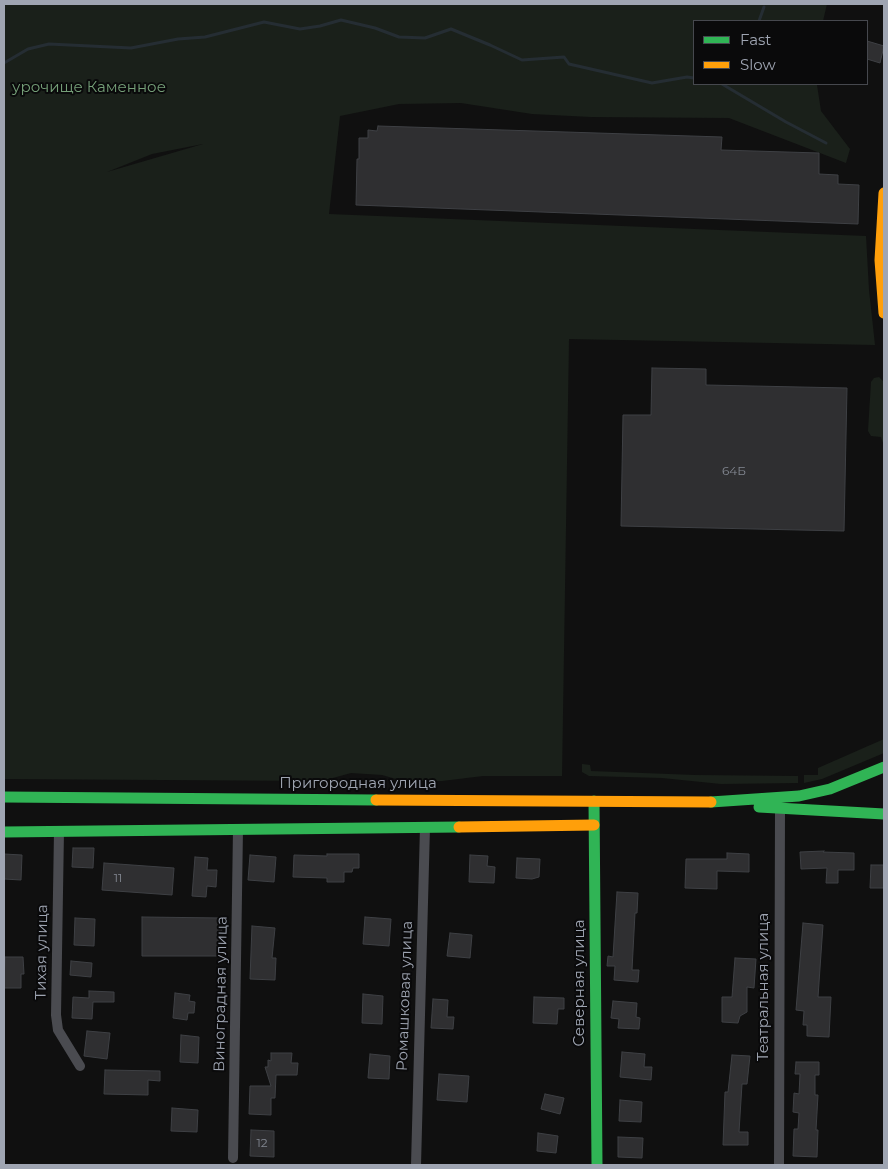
<!DOCTYPE html>
<meta charset="utf-8">
<style>
body{margin:0}
#map{position:relative;width:888px;height:1169px;overflow:hidden;background:#101010;font-family:Montserrat,sans-serif}
canvas{display:block}
.frame{position:absolute;inset:0;border:5px solid #9fa5b2;pointer-events:none}
.legend{position:absolute;left:693px;top:20px;width:175px;height:65px;box-sizing:border-box;background:#0a0a0b;border:1px solid #46484e;margin:0;padding:6px 9px;list-style:none;font-size:15px;color:#9fa5b2}
.legend li{display:flex;align-items:center;gap:10px;height:25px}
.legend b{width:25px;border:1px solid #46484e}
</style>
<div id="map">
<canvas width="888" height="1169"></canvas>
<div class="frame"></div>
<ul class="legend">
<li><b style="height:6px;background:#30b455"></b>Fast</li>
<li><b style="height:6px;background:#ff9f0a"></b>Slow</li>
</ul>
</div>
<script>
const g = document.querySelector('canvas').getContext('2d');
g.lineJoin = 'round';
function paint(path, color) { g.fillStyle = color; g.fill(path, 'evenodd'); }
const poly = rows => new Path2D(rows.map(r => 'M' + r).join(''));
function trace(path, color, width, dash) { g.strokeStyle = color; g.lineWidth = width; g.lineCap = dash ? 'butt' : 'round'; g.setLineDash(dash || []); g.stroke(path); }
function label(font, color, halo, rows, align = 'center') {
  g.font = font + ' Montserrat,sans-serif'; g.lineWidth = 4; g.setLineDash([]); g.textBaseline = 'middle'; g.strokeStyle = halo; g.fillStyle = color; for (const [text, x, y, turn = 0] of rows) {
    g.save(); g.translate(x, y); g.rotate((+turn || 0) * Math.PI / 180); g.textAlign = isNaN(turn) ? turn : align; if (halo) g.strokeText(text, 0, 0); g.fillText(text, 0, 0); g.restore();
  }
}
paint(poly([
 [4,4,827,4,823,21,694,21,694,84,815,84,817,85,821,111,850,149,846,163,729,118,591,117,532,114,461,103,399,104,340,116,329,214,866,236,869,290,875,345,569,339,562,776,483,776,442,781,403,781,382,775,351,773,322,781,4,779],
 [203,144,107,172,152,154],
 [879,377,884,382,884,446,881,437,871,436,868,431,871,382,874,378],
 [884,739,884,753,822,779,804,783,804,775,818,775,818,768],
 [582,764,590,765,591,771,695,775,798,776,798,783,721,784,662,778,589,776,582,772]
]), '#1a201a');
trace(poly([
 [759,21,764,7],
 [4,63,28,49,49,44,131,48,178,39,205,37,264,22,300,29,320,26,341,20,375,28,399,37,425,38,451,29,490,45,522,60,564,57,569,64,652,83,687,77,694,78],
 [722,84,786,122,826,143]
]), '#252d33', 3);
const building = poly([
 [867,41,884,46,880,63,867,59,867,41],
 [378,126,722,137,721,150,819,153,819,174,838,175,838,184,859,185,858,224,356,205,357,159,359,159,359,138,368,138,368,130,377,131,378,126],
 [652,368,706,369,706,385,847,388,844,531,621,526,623,415,651,415,652,368],
 [73,848,94,848,93,868,72,867,73,848],
 [824,851,823,852,854,853,854,870,838,870,838,883,826,883,827,868,801,869,800,852,824,851],
 [727,853,749,854,749,872,717,871,717,889,685,888,686,859,727,859,727,853],
 [4,854,22,855,21,880,4,879,4,854],
 [327,854,359,854,359,868,353,868,352,872,344,872,344,882,327,882,327,878,293,877,294,855,327,856,327,854],
 [250,855,276,857,274,882,248,880,250,855],
 [470,855,488,856,487,866,495,867,494,883,469,882,470,855],
 [195,857,208,858,207,870,217,870,216,887,207,886,206,897,192,896,195,857],
 [517,858,540,859,539,877,532,879,516,878,517,858],
 [104,863,174,868,172,895,102,890,104,863],
 [871,865,884,865,884,888,870,888,871,865],
 [617,892,638,893,637,913,635,913,632,970,639,970,638,982,614,980,615,966,607,966,608,956,613,957,617,892],
 [142,917,222,918,221,956,142,956,142,917],
 [365,917,391,919,389,946,363,944,365,917],
 [75,918,95,919,94,946,74,945,75,918],
 [803,923,823,925,818,997,831,997,829,1037,807,1036,807,1025,803,1025,804,1011,796,1010,803,923],
 [252,926,275,928,272,958,276,958,275,980,250,979,252,926],
 [450,933,472,935,470,958,447,956,450,933],
 [5,957,23,957,24,974,21,974,21,988,4,988,5,957],
 [735,958,756,959,754,988,747,987,747,1012,740,1016,738,1023,722,1022,722,997,732,997,735,958],
 [71,961,92,963,91,977,70,975,71,961],
 [89,991,114,992,114,1002,93,1002,92,1019,72,1018,73,997,89,998,89,991],
 [175,993,190,995,189,1001,195,1002,194,1013,188,1013,187,1020,173,1018,175,993],
 [363,994,383,996,382,1024,362,1023,363,994],
 [534,997,564,998,564,1009,558,1009,557,1024,533,1023,534,997],
 [433,999,448,1000,447,1017,454,1017,453,1029,431,1028,433,999],
 [613,1001,637,1003,636,1017,640,1018,639,1029,618,1028,619,1019,611,1018,613,1001],
 [87,1031,110,1033,107,1059,84,1056,87,1031],
 [181,1035,199,1037,198,1063,180,1062,181,1035],
 [622,1052,645,1054,644,1067,652,1067,651,1080,620,1077,622,1052],
 [271,1053,292,1053,291,1063,298,1063,297,1075,276,1075,275,1098,271,1098,271,1115,249,1114,250,1086,271,1086,265,1067,268,1067,268,1060,271,1061,271,1053],
 [370,1054,390,1056,389,1079,368,1078,370,1054],
 [732,1055,750,1056,747,1084,742,1084,739,1132,748,1132,748,1145,723,1145,725,1092,728,1092,732,1055],
 [796,1062,819,1062,819,1075,815,1075,815,1095,818,1095,816,1130,818,1130,817,1157,793,1156,794,1129,798,1129,799,1113,793,1112,794,1093,799,1094,800,1074,795,1074,796,1062],
 [105,1070,160,1071,160,1081,148,1080,148,1095,104,1094,105,1070],
 [439,1074,469,1076,467,1102,437,1100,439,1074],
 [545,1094,564,1098,560,1114,541,1109,545,1094],
 [620,1100,642,1102,641,1122,619,1121,620,1100],
 [172,1108,198,1110,197,1132,171,1131,172,1108],
 [251,1130,274,1131,274,1157,250,1156,251,1130],
 [538,1133,558,1136,556,1153,537,1151,538,1133],
 [618,1137,643,1138,642,1158,618,1157,618,1137]
]);
paint(building, '#2f2f31');
trace(building, '#3e4044', 1);
trace(poly([
 [59,831,56,1015,58,1030,80,1066],
 [233,1158,238,829],
 [416,1165,425,827],
 [779,1165,780,809]
]), '#4a4b50', 10);
trace(poly([
 [4,797,376,800],
 [594,801,597,1165],
 [711,802,799,796,830,789,884,767],
 [759,807,884,814],
 [4,832,459,827]
]), '#30b455', 11);
trace(poly([
 [884,193,880,260,884,313],
 [376,800,711,802],
 [459,827,594,825]
]), '#ff9f0a', 11);
label('12px', '#838892', null, [
 ["64Б",734,471],
 ["11",118,878],
 ["12",262,1143]
]);
label('15px', '#759f78', '#0a0a0b', [
 ["урочище Каменное",89,88]
]);
label('15px', '#9fa5b2', '#0a0a0b', [
 ["Пригородная улица",358,784],
 ["Тихая улица",42,952,-89],
 ["Северная улица",580,983,-90],
 ["Театральная улица",764,987,-90],
 ["Виноградная улица",221,994,-89],
 ["Ромашковая улица",405,996,-88]
]);
</script>
